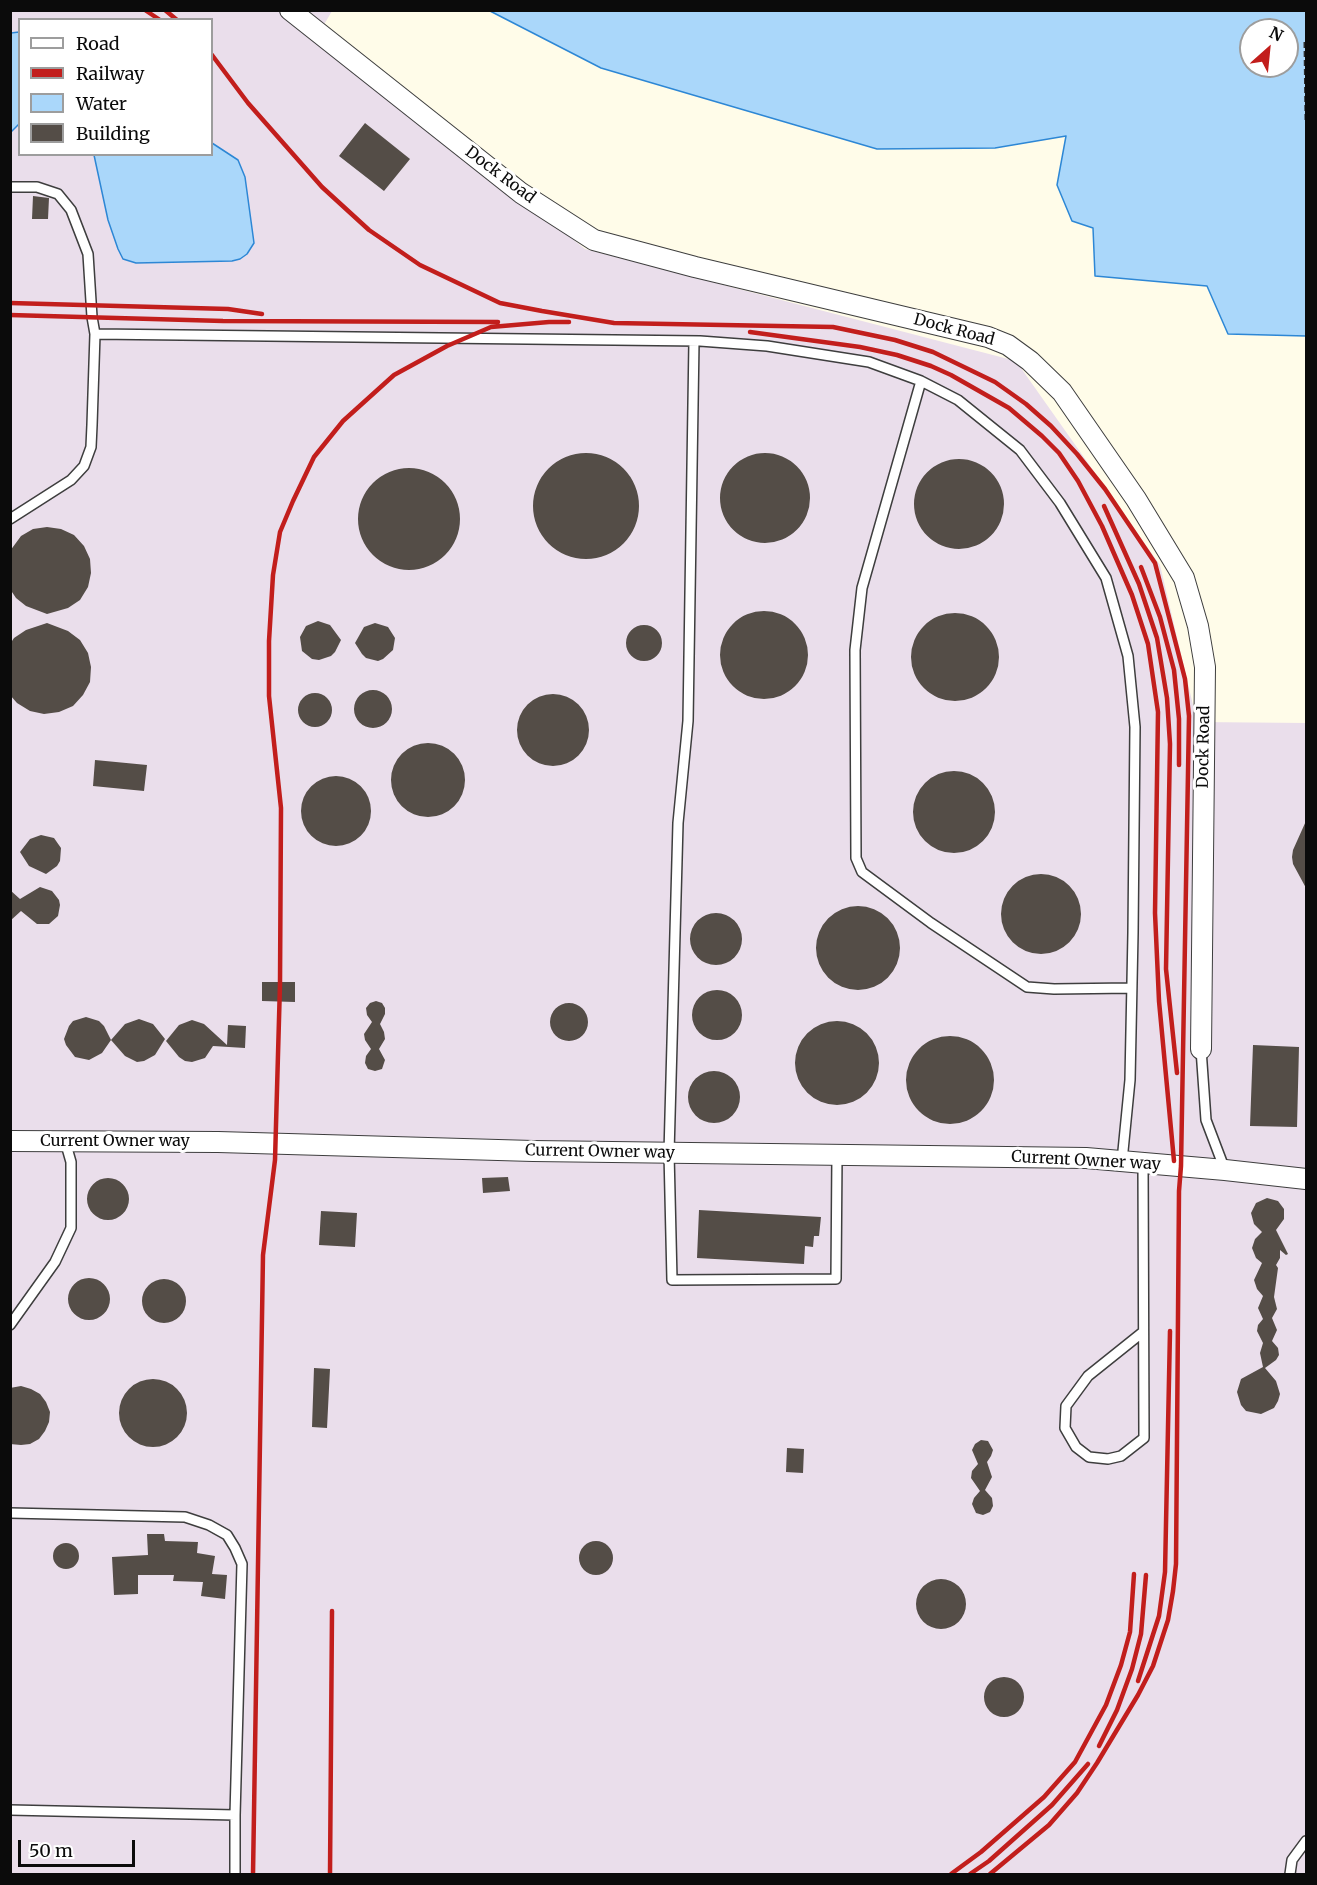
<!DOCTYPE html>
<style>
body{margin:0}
#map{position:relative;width:1317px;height:1885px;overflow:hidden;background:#fffce9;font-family:Merriweather,serif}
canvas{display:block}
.frame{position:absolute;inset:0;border:12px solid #0b0b0b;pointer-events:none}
.legend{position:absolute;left:18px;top:18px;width:195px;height:138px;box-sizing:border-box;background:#fff;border:2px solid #9d9d9d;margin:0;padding:8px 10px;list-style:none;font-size:18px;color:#0b0b0b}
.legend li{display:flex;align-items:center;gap:12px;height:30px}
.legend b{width:30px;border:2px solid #9d9d9d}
.north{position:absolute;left:1239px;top:18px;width:60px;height:60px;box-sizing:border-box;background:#fff;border:2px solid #9d9d9d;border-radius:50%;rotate:27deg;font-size:16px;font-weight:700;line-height:24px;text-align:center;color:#0b0b0b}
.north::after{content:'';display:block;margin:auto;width:21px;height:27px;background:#c21e1c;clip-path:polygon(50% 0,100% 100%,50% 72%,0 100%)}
.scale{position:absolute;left:18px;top:1840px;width:117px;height:27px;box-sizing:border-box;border:3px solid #0b0b0b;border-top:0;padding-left:8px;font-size:18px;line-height:21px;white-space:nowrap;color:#0b0b0b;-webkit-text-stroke:4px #fff;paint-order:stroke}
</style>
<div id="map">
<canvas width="1317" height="1885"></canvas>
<div class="frame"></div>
<ul class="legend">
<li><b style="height:8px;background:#fff"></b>Road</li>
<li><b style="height:8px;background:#c21e1c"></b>Railway</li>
<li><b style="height:16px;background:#aad7fa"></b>Water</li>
<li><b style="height:16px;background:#544d47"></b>Building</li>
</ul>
<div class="north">N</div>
<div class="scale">50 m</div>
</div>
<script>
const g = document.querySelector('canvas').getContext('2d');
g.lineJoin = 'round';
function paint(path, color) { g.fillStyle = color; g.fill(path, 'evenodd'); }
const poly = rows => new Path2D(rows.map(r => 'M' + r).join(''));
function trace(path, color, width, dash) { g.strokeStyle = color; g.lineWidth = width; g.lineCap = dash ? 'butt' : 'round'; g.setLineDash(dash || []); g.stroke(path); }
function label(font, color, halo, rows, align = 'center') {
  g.font = font + ' Merriweather,serif'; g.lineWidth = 6; g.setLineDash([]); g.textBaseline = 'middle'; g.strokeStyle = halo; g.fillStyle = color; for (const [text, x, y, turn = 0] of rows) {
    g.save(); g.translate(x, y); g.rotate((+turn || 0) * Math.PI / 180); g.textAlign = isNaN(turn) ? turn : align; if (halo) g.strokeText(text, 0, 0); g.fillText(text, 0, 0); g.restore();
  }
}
paint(poly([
 [11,11,332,11,318,35,585,249,1016,361,1160,565,1197,722,1306,723,1306,1874,11,1874],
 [20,20,212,20,212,154,20,154]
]), '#eadeeb');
const water = poly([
 [490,11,1306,11,1306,336,1228,334,1207,286,1095,276,1093,228,1072,221,1057,185,1066,136,995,148,877,149,601,68,490,11],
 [1251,30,1287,30,1287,66,1251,66,1251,30],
 [19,32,19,124,11,132,11,33,19,32],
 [212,143,238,160,245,177,254,243,247,254,240,259,232,261,136,263,123,259,118,249,108,220,94,155,212,154,212,143]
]);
paint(water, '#aad7fa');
trace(water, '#2d87d5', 1.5);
paint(poly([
 [365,123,410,159,384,191,339,156],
 [33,196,49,198,48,219,32,219],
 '533 506a53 53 0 1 1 106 0a53 53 0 1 1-106 0Z',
 '720 498a45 45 0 1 1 90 0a45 45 0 1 1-90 0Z',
 '914 504a45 45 0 1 1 90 0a45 45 0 1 1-90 0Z',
 '358 519a51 51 0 1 1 102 0a51 51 0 1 1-102 0Z',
 [47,527,61,529,74,535,84,546,90,559,91,573,88,587,80,600,68,608,47,614,26,606,16,598,10,589,10,551,21,536,33,529],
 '720 655a44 44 0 1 1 88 0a44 44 0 1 1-88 0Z',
 '911 657a44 44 0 1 1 88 0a44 44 0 1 1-88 0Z',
 [318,621,330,625,341,640,335,652,331,656,319,660,312,659,302,651,300,637,306,626],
 [47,623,68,631,80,640,88,653,91,667,90,682,83,695,73,706,59,712,44,714,30,711,17,703,10,695,10,644,14,638,26,630],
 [375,623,388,627,395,638,393,650,383,659,378,661,366,658,362,654,355,643,364,627],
 '626 643a18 18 0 1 1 36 0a18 18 0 1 1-36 0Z',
 '354 709a19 19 0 1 1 38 0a19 19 0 1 1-38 0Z',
 '298 710a17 17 0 1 1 34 0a17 17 0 1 1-34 0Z',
 '517 730a36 36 0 1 1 72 0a36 36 0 1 1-72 0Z',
 '391 780a37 37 0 1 1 74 0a37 37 0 1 1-74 0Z',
 [95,760,147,765,144,791,93,786],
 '913 812a41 41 0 1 1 82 0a41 41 0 1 1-82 0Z',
 '301 811a35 35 0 1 1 70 0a35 35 0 1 1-70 0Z',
 [1306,821,1306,888,1293,864,1292,857,1293,850],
 [41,835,54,838,61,848,60,861,57,866,46,874,29,866,20,852,30,839],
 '1001 914a40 40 0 1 1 80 0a40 40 0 1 1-80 0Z',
 [40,887,52,891,59,900,60,905,58,916,49,924,37,924,21,911,10,921,10,890,20,899],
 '816 948a42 42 0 1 1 84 0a42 42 0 1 1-84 0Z',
 '690 939a26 26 0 1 1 52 0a26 26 0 1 1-52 0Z',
 [262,982,295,982,295,1002,262,1001],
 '692 1015a25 25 0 1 1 50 0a25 25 0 1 1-50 0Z',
 [376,1001,382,1003,385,1008,385,1014,380,1024,384,1032,385,1039,379,1049,385,1060,382,1069,375,1071,368,1069,365,1063,366,1056,371,1049,365,1040,364,1034,372,1022,367,1015,366,1008,370,1003],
 '550 1022a19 19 0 1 1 38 0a19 19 0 1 1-38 0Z',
 [86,1017,99,1021,104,1026,111,1040,102,1053,89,1060,75,1057,66,1045,64,1039,69,1026,73,1021],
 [139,1019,153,1024,165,1039,155,1055,144,1061,137,1062,125,1056,111,1040,125,1024],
 [192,1020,204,1024,227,1045,228,1025,246,1026,245,1048,213,1046,205,1058,192,1062,185,1061,179,1057,166,1041,179,1025],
 '795 1063a42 42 0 1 1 84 0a42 42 0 1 1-84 0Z',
 '906 1080a44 44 0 1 1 88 0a44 44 0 1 1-88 0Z',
 [1253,1045,1299,1047,1297,1127,1250,1126],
 '688 1097a26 26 0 1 1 52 0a26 26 0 1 1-52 0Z',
 [508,1177,510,1191,483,1193,482,1178],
 '87 1199a21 21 0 1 1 42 0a21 21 0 1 1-42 0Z',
 [1267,1198,1278,1201,1284,1209,1284,1219,1276,1230,1288,1254,1286,1255,1280,1250,1280,1258,1276,1265,1278,1268,1274,1297,1277,1309,1272,1318,1277,1330,1272,1341,1278,1348,1279,1355,1276,1360,1265,1368,1276,1381,1280,1394,1278,1401,1274,1408,1261,1414,1246,1411,1241,1405,1237,1392,1241,1379,1263,1367,1260,1353,1263,1343,1257,1331,1258,1325,1263,1319,1258,1308,1263,1296,1257,1289,1254,1280,1262,1263,1256,1258,1252,1248,1255,1239,1262,1232,1254,1224,1251,1213,1256,1203],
 [699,1210,821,1217,819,1236,814,1236,813,1247,805,1246,804,1264,697,1258],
 [321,1211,357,1213,355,1247,319,1245],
 '68 1299a21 21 0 1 1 42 0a21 21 0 1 1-42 0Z',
 '142 1301a22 22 0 1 1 44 0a22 22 0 1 1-44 0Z',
 [314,1368,330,1369,327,1428,312,1427],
 '119 1413a34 34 0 1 1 68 0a34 34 0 1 1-68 0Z',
 [21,1386,31,1389,40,1394,46,1402,50,1412,49,1422,45,1431,39,1439,30,1444,21,1445,10,1444,10,1388],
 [981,1440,988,1441,993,1450,991,1456,987,1462,992,1477,985,1490,992,1498,993,1506,990,1512,983,1515,976,1513,972,1504,974,1498,980,1491,971,1478,972,1471,978,1464,972,1450,975,1444],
 [787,1448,804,1449,803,1473,786,1472],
 [147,1534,164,1534,165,1541,198,1542,197,1553,215,1556,212,1574,227,1575,225,1599,201,1596,203,1582,173,1581,174,1575,138,1575,138,1594,114,1595,112,1557,148,1555],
 '579 1558a17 17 0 1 1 34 0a17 17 0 1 1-34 0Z',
 '53 1556a13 13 0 1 1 26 0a13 13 0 1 1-26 0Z',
 '916 1604a25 25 0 1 1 50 0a25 25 0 1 1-50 0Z',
 '984 1697a20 20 0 1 1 40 0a20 20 0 1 1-40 0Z'
]), '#544d47');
const service = poly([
 [10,187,37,187,58,194,71,210,88,254,92,317,95,334,92,425,91,447,84,466,71,480,10,519],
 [95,334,700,341,767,346,869,362,921,381,958,400,1020,450,1060,503,1106,578,1128,656,1135,727,1133,933,1130,1080,1122,1161],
 [694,341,688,721,678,823,669,1153,672,1280,836,1279,837,1155],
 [921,381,862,588,855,650,856,858,862,872,931,923,1027,987,1054,989,1131,988],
 [1201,1049,1206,1120,1225,1170],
 [10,1325,55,1262,71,1228,71,1162,65,1141],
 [1143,1332,1088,1376,1066,1406,1065,1428,1076,1447,1089,1457,1108,1459,1121,1456,1144,1438,1143,1163],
 [10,1513,185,1517,209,1525,227,1535,235,1548,242,1564,235,1815,235,1874],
 [10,1810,235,1815],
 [1290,1874,1292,1860,1306,1841]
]);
const minor = poly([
 [290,10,521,193,594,240,695,267,988,337,1008,345,1030,361,1062,392,1136,499,1184,578,1198,626,1205,667,1201,1049],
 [10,1141,218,1142,533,1151,1086,1158,1225,1170,1306,1179]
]);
trace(service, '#3e3e3e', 12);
trace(minor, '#3e3e3e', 22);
trace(poly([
 [1305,42,1306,120]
]), '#2d2d2d', 3, [6, 3]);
trace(service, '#fff', 9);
trace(minor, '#fff', 20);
trace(poly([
 [145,10,160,20],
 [165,10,177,20],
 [212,55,248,103,322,187,369,230,420,265,500,303,542,311,614,323,833,327,895,340,933,352,995,382,1026,404,1051,426,1077,454,1105,489,1155,563,1185,679,1189,716,1181,1166,1179,1191,1176,1564,1173,1591,1168,1620,1153,1666,1138,1695,1097,1763,1077,1793,1049,1825,990,1874],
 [10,303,228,309,262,314],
 [10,315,223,321,498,322],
 [750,332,860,347,897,355,931,366,951,375,1009,408,1042,436,1059,453,1078,481,1102,526,1132,595,1148,644,1158,712,1155,913,1159,1001,1174,1161],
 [1104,506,1139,584,1157,638,1167,698,1170,744,1166,969,1177,1073],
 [1141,567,1160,617,1174,670,1179,719,1179,765],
 [1138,1681,1159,1616,1165,1572,1170,1331],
 [1099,1746,1117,1710,1132,1669,1141,1634,1146,1575],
 [253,1874,263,1255,275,1160,280,984,281,808,269,696,269,641,273,575,280,532,293,501,314,457,343,421,394,375,447,346,491,327,549,322,569,322],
 [330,1874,332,1611],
 [951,1874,981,1852,1044,1797,1075,1762,1106,1705,1121,1665,1130,1632,1134,1574],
 [970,1874,989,1861,1052,1805,1088,1764]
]), '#c21e1c', 4.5);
label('16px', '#0b0b0b', '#fff', [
 ["Dock Road",500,175,37],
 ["Dock Road",954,330,15],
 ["Dock Road",1204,747,-89],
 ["Current Owner way",115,1141],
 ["Current Owner way",600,1152,1],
 ["Current Owner way",1086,1161,3]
]);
</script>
